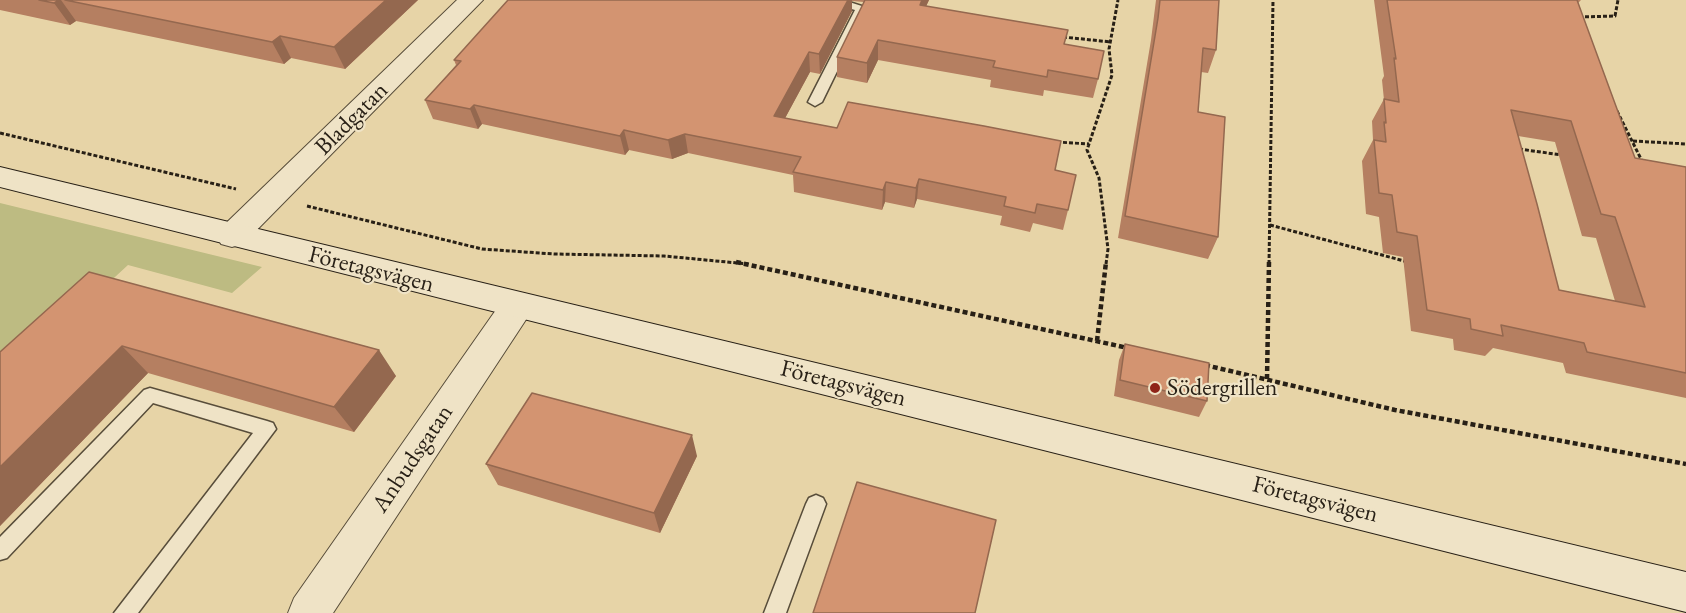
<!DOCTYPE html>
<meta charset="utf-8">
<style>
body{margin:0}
canvas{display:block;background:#e7d4a7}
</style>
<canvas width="1686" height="613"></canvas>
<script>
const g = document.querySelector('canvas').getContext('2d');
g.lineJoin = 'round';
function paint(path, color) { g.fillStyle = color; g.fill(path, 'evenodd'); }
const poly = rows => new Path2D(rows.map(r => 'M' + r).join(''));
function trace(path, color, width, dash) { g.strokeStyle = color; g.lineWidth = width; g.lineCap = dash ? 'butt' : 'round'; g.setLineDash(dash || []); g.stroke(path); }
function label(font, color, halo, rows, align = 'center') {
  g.font = font + ' "EB Garamond",serif'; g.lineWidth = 4.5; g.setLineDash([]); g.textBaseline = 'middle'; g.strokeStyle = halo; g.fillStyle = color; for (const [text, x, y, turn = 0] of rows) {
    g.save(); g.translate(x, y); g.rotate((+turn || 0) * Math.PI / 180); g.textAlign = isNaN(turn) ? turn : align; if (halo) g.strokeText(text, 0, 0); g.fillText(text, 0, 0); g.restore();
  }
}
paint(poly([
 [0,203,262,267,232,293,128,265,0,383]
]), '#bdbb82');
const lane = poly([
 [821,0,843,0,868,8,822,102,815,106,808,102,855,10,821,0],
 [150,388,267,421,273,423,276,429,138,613,114,613,253,433,153,403,7,558,0,560,0,537,144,390,150,388],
 [816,495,823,498,826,504,786,613,764,613,806,504,809,498,816,495]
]);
const street = poly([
 [457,0,483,0,243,244,232,247,221,244,217,236,221,228,457,0],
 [517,293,529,297,533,306,529,315,333,613,288,613,294,598,505,297,517,293]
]);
const secondary = poly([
 [0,167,1686,572,1686,612,0,187,0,167]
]);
trace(lane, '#584d3a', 3);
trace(street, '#584d3a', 2);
trace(secondary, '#282016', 2);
trace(poly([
 [1579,17,1615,16,1618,0],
 [1063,37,1111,42],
 [1617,111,1643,163],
 [0,133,236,189],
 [1633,141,1686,144],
 [1057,142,1089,144],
 [1519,149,1562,155],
 [307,206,482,249,554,254,664,256,748,264],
 [1270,225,1408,262],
 [1106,264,1108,249,1099,178,1087,150,1112,75,1109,49,1118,0],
 [1269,264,1273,0]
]), '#282016', 3, [4, 2]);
trace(poly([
 [736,262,1128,348],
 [1097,341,1106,262],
 [1205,365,1395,410,1686,464],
 [1267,379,1269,262]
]), '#282016', 4.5, [5, 3]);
paint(lane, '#efe3c6');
paint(street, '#efe3c6');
paint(secondary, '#efe3c6');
paint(poly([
 [0,0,418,0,345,69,291,58,284,64,76,21,70,25,0,10],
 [508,0,929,0,926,6,1065,44,1098,79,1093,98,1044,90,1043,96,990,87,991,80,878,60,867,83,837,77,837,57,864,2,852,1,852,11,820,74,810,72,785,118,1055,170,1068,210,1063,230,1033,223,1030,232,1000,225,1002,216,917,199,914,208,885,202,882,210,794,192,793,175,688,153,672,159,629,150,625,155,482,124,478,129,433,119,425,100,456,65,454,60],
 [1156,0,1219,0,1216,50,1208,73,1201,72,1198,112,1218,237,1208,259,1118,238,1151,40],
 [1374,0,1581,0,1578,3,1635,158,1686,167,1686,398,1566,373,1563,363,1493,348,1485,356,1454,350,1453,339,1411,331,1403,257,1383,253,1379,217,1366,214,1362,161,1373,140,1372,121,1384,99,1384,100,1382,80,1384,76],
 [1518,136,1555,142,1582,236,1596,238,1615,301,1559,290],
 [89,272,396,376,354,432,148,373,0,526,0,352],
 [1125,344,1207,401,1199,417,1114,396,1119,360],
 [697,456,660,533,498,485,486,464]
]), '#b57f61');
paint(poly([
 [59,0,61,0,76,21,70,25,54,3],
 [386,0,418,0,345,69,334,47],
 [848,0,852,0,852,11,820,74,819,54],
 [922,0,929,0,918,24,920,5],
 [280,36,291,58,284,64,272,42],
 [878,40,878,60,867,83,867,63],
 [809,52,810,72,776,135,774,116],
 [474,105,482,124,478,129,470,109],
 [624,130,629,150,625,155,620,136],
 [685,134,688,153,672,159,668,140],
 [919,179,917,199,914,208,916,188],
 [886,182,885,202,882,210,883,190],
 [122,346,148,373,0,526,0,467],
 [379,350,396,376,354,432,334,407],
 [692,435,697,456,660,533,654,513]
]), '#94684f');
const building = poly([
 [39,0,59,0,54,3,39,0],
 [65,0,386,0,334,47,280,36,272,42,65,0],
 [508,0,848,0,819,54,809,52,774,116,837,128,848,102,984,126,1061,141,1055,170,1076,175,1068,210,1037,204,1035,213,1004,206,1006,197,919,179,916,188,886,182,883,190,793,172,801,157,685,134,668,140,624,130,620,136,474,105,470,109,425,100,461,61,454,60,508,0],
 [865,0,922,0,920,5,1068,30,1064,44,1104,51,1098,79,1048,70,1047,77,993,67,995,61,878,40,867,63,837,57,865,0],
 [1160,0,1219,0,1216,50,1203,48,1198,112,1225,117,1218,237,1125,216,1158,18,1160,0],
 [1387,0,1577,0,1635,158,1686,167,1686,373,1587,352,1584,343,1501,325,1503,336,1471,329,1470,319,1427,310,1417,236,1397,232,1392,195,1379,193,1374,140,1386,142,1384,122,1386,123,1384,99,1399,102,1394,58,1396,59,1387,0],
 [1511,110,1571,121,1601,214,1615,217,1645,307,1559,290,1537,204,1511,110],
 [89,272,379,350,334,407,122,346,0,467,0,352,89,272],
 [1125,344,1209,363,1207,401,1120,380,1125,344],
 [532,393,692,435,654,513,486,464,532,393],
 [857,482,996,520,975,613,813,613,857,482]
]);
paint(building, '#d39471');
trace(building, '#94684f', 1.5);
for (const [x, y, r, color] of [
 [1155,388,6,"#8f2418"]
]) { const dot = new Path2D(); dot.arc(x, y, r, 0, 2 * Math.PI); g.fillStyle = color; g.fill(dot); trace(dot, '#efe3c6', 2); }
label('24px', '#282016', '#efe3c6', [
 ["Bladgatan",352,119,-45],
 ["Företagsvägen",371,270,14],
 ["Företagsvägen",843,384,14],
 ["Anbudsgatan",413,459,-56],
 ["Företagsvägen",1315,500,14]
]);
label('24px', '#282016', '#efe3c6', [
 ["Södergrillen",1167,388]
], 'left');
</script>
